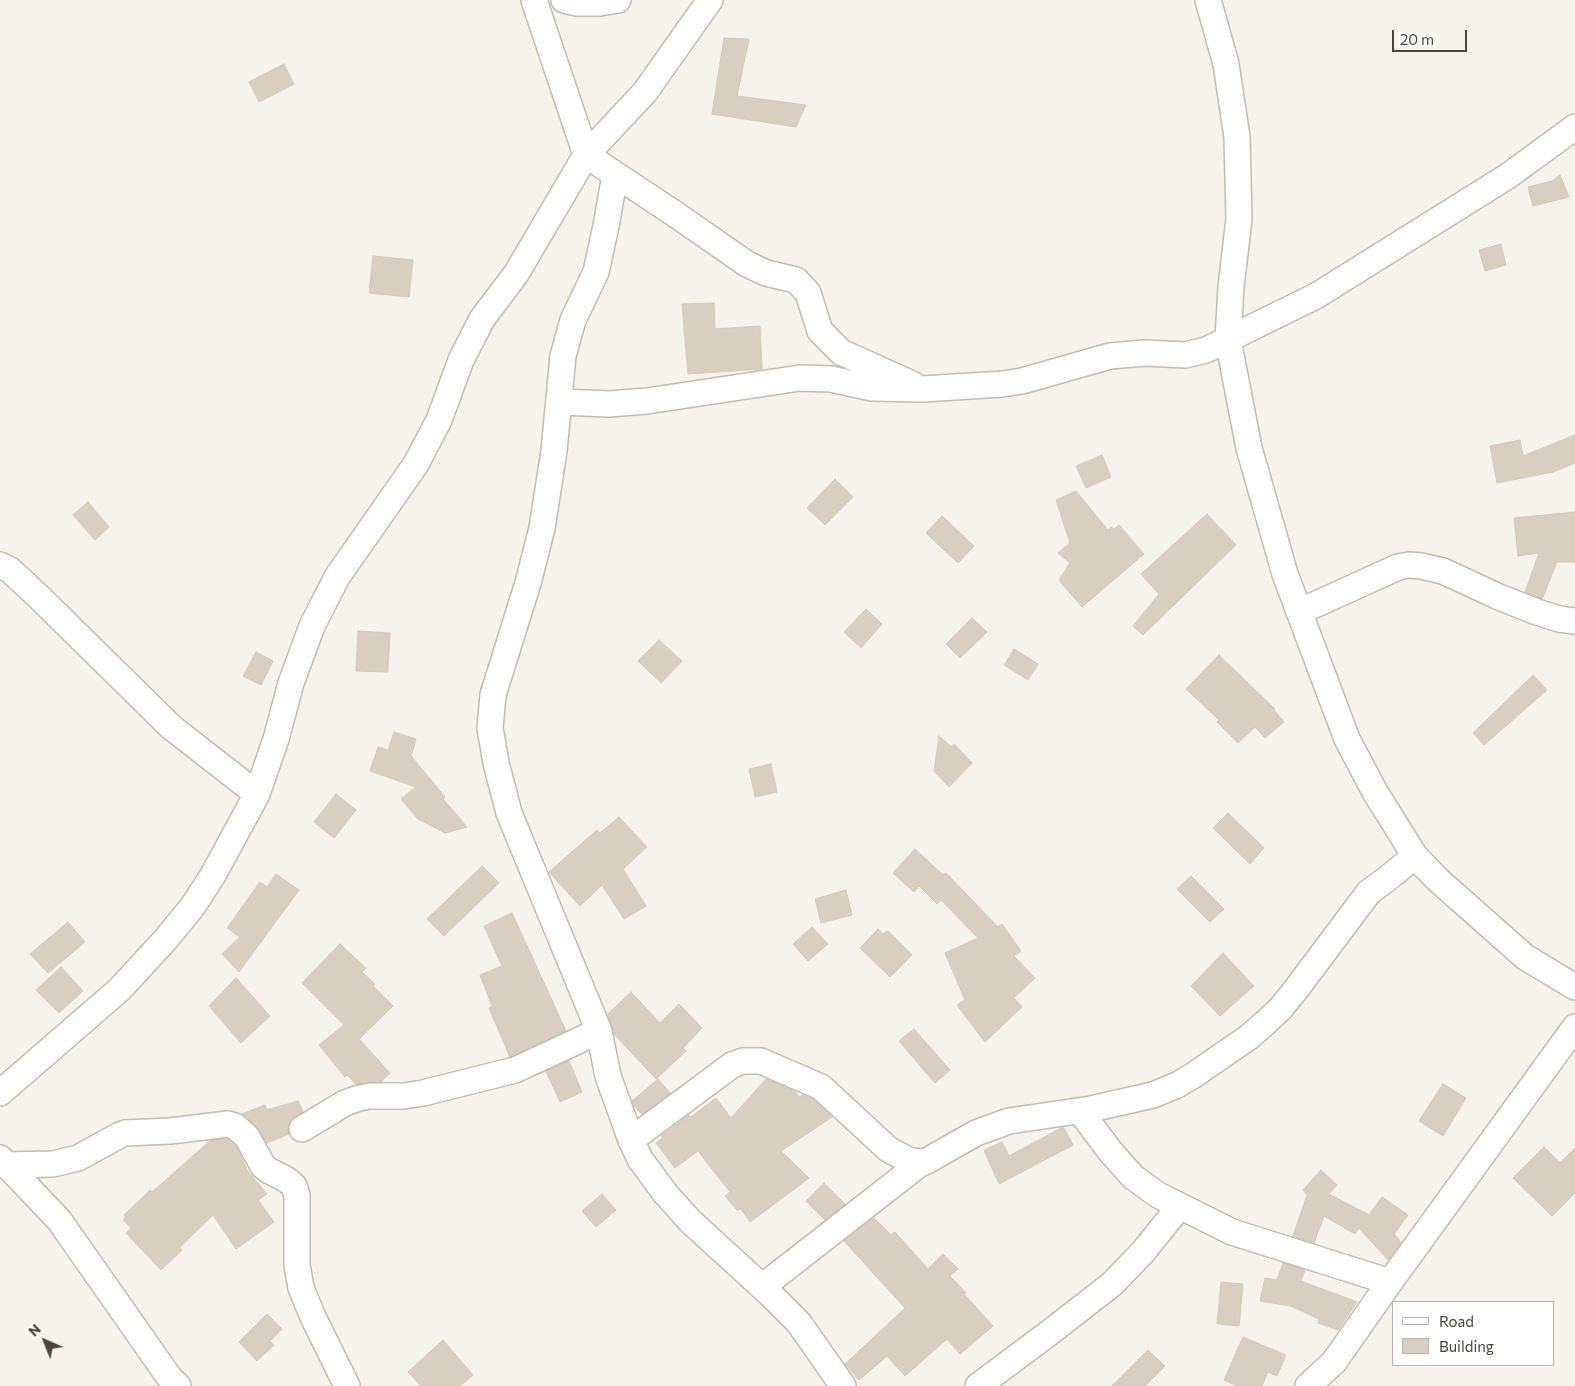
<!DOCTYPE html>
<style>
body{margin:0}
#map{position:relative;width:1575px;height:1386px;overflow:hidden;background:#f6f3ec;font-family:Commissioner,sans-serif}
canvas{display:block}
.legend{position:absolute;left:1392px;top:1301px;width:162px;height:65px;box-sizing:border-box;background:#fff;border:1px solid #b7b4b0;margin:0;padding:6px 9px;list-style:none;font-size:15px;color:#4b4439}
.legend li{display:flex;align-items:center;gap:10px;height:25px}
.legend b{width:25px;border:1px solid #b7b4b0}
.north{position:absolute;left:20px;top:1316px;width:50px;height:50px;-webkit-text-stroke:4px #fff;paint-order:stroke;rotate:316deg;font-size:14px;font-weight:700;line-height:20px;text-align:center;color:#4b4439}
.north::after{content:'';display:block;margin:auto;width:18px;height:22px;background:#4b4439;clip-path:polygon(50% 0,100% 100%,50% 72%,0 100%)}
.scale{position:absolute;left:1392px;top:30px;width:75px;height:22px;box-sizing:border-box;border:2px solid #4b4439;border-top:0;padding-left:6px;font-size:15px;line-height:18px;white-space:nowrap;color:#4b4439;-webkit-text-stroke:4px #fff;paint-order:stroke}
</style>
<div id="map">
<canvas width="1575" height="1386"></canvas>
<ul class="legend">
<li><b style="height:6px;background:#fff"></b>Road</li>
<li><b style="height:14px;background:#d8cfc1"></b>Building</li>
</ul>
<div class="north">N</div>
<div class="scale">20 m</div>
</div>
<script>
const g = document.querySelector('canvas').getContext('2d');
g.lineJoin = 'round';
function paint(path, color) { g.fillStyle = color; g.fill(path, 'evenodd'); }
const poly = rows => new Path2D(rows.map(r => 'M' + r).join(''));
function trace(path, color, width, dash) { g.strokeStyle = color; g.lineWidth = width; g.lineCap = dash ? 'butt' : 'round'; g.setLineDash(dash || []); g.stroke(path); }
const building = poly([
 [724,38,749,39,737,96,806,105,796,127,712,114,724,38],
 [284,64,294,84,259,102,249,82,284,64],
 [1560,175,1569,197,1533,206,1528,187,1552,181,1560,175],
 [1501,244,1506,265,1485,271,1479,250,1501,244],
 [373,256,413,260,409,297,369,293,373,256],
 [714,303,715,329,760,326,762,369,688,374,682,304,714,303],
 [1575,435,1575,463,1553,472,1497,483,1490,446,1520,440,1523,456,1575,435],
 [1102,455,1111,477,1086,488,1076,466,1102,455],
 [835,479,853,497,825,525,807,508,835,479],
 [1076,491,1108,530,1111,527,1114,529,1119,525,1144,554,1082,607,1059,580,1070,563,1058,553,1070,543,1056,500,1076,491],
 [88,502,109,527,95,540,73,515,88,502],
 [1575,512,1575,562,1557,562,1542,599,1525,592,1539,553,1518,556,1514,518,1575,512],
 [1207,514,1236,545,1143,635,1133,626,1159,594,1141,574,1207,514],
 [942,516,974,546,958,563,926,533,942,516],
 [866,609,882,624,861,648,844,632,866,609],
 [972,618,987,632,960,658,946,644,972,618],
 [358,631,390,633,388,672,356,671,358,631],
 [659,640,682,661,661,683,638,661,659,640],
 [1014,649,1038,664,1028,680,1004,665,1014,649],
 [256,652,273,661,261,685,243,676,256,652],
 [1219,655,1275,709,1274,710,1284,722,1265,738,1255,727,1238,743,1217,722,1219,720,1186,689,1219,655],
 [1533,675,1547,690,1484,745,1473,733,1533,675],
 [394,732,416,739,411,756,445,797,443,799,467,827,445,833,418,819,401,799,416,787,370,771,378,747,388,750,394,732],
 [939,736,952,747,954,744,972,763,949,787,934,771,939,736],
 [771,764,777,792,755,797,749,769,771,764],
 [336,794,356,810,334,838,314,822,336,794],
 [1228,813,1264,848,1250,864,1213,828,1228,813],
 [619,817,647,847,623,869,646,906,624,919,602,885,580,906,549,872,597,830,600,833,619,817],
 [915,849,943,875,946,873,998,927,1002,924,1021,951,1014,956,1035,978,1014,998,1022,1007,985,1042,957,1005,965,1000,945,953,978,938,941,900,937,904,919,886,914,892,893,873,915,849],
 [482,866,499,883,444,936,427,919,482,866],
 [276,874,299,890,239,972,222,954,240,937,227,928,260,882,267,887,276,874],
 [1191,876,1224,909,1210,922,1177,889,1191,876],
 [846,890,852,915,821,923,815,899,846,890],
 [512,913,566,1031,510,1057,489,1008,492,1006,480,975,502,966,484,926,512,913],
 [68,922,85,942,48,973,30,954,68,922],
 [812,927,828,944,808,961,793,944,812,927],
 [878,929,883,934,888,931,912,955,890,977,860,948,878,929],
 [340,944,366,968,362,972,375,984,373,986,393,1006,359,1039,390,1073,381,1082,356,1084,347,1075,345,1077,319,1045,344,1025,302,983,340,944],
 [1223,953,1254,986,1220,1016,1191,986,1223,953],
 [61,967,83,991,59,1013,36,990,61,967],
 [236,978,270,1016,241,1043,209,1006,236,978],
 [631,992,660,1023,679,1004,702,1028,683,1048,686,1051,656,1079,614,1034,608,1014,631,992],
 [914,1029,950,1070,935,1083,899,1041,914,1029],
 [569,1061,582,1092,560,1102,546,1071,569,1061],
 [658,1079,670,1093,642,1114,634,1106,632,1101,658,1079],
 [766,1079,794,1091,800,1097,802,1095,813,1099,832,1117,781,1151,809,1178,750,1222,741,1209,737,1210,725,1196,730,1192,698,1151,675,1168,656,1143,663,1138,661,1136,689,1115,691,1117,716,1098,731,1118,766,1079],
 [1443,1084,1466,1098,1443,1136,1419,1121,1443,1084],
 [298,1101,303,1112,290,1122,288,1129,289,1134,267,1143,257,1127,242,1114,265,1105,267,1110,298,1101],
 [1061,1128,1064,1128,1073,1145,999,1184,984,1150,1002,1142,1009,1156,1061,1128],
 [228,1139,236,1146,247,1170,267,1194,258,1200,274,1222,236,1249,213,1215,179,1248,182,1250,161,1270,126,1233,131,1228,123,1220,126,1217,124,1215,150,1190,152,1192,211,1140,228,1139],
 [1544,1147,1560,1163,1575,1148,1575,1193,1552,1216,1513,1178,1544,1147],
 [1321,1170,1337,1185,1329,1194,1369,1215,1382,1197,1408,1215,1394,1234,1401,1242,1388,1260,1359,1228,1355,1234,1324,1216,1314,1243,1293,1236,1307,1195,1303,1190,1321,1170],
 [824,1183,845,1204,825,1220,806,1201,824,1183],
 [602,1194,616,1210,596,1227,582,1211,602,1194],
 [874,1218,891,1235,895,1232,928,1269,943,1254,958,1269,950,1276,966,1293,964,1294,993,1326,960,1354,947,1339,905,1376,887,1356,859,1380,845,1364,905,1308,844,1241,874,1218],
 [1283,1263,1305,1270,1301,1281,1357,1302,1338,1330,1318,1323,1319,1319,1291,1306,1260,1301,1265,1278,1277,1280,1283,1263],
 [1221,1282,1243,1284,1239,1326,1217,1324,1221,1282],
 [267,1314,282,1329,270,1341,274,1345,257,1361,239,1342,267,1314],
 [1243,1337,1286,1355,1277,1376,1268,1372,1262,1386,1238,1386,1224,1380,1243,1337],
 [443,1340,473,1375,460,1386,421,1386,408,1372,443,1340],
 [1148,1350,1165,1366,1145,1386,1112,1386,1148,1350]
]);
paint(building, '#d8cfc1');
trace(building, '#d3c7b4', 1);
const street = poly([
 [534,0,586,155,675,214,747,264,766,273,796,280,808,293,820,331,841,352,914,385],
 [564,0,577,3,600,3,618,0],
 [1208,0,1226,64,1237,137,1239,219,1231,287,1228,340,1249,448,1285,574,1347,739,1375,792,1415,856,1437,879,1525,957,1575,987],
 [615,175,606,226,596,272,573,320,563,356,554,451,542,528,528,583,493,695,490,728,496,763,509,813,599,1031,608,1076,631,1140,640,1159,665,1193,690,1221,770,1294,799,1323,843,1386],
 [560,402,609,404,647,401,800,378,831,379,872,388,923,389,1002,384,1022,381,1110,356,1145,353,1185,355,1206,350,1316,296,1508,176,1575,127],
 [0,565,10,570,38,596,171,727,257,794],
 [1299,612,1398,567,1409,565,1421,566,1443,571,1499,597,1537,612,1559,619,1575,621],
 [0,1093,120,989,166,939,193,906,213,875,257,794,276,739,291,683,312,626,337,577,416,464,439,420,461,360,482,319,516,274,586,155,645,92,710,0],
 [1080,1111,1110,1151,1133,1177,1158,1195,1232,1232,1390,1282],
 [302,1129,345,1103,359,1098,370,1096,404,1096,423,1093,515,1070,599,1031],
 [631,1140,732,1065,743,1061,761,1061,821,1087,888,1149,910,1161,925,1162,976,1133,1009,1121,1091,1109,1153,1095,1177,1085,1194,1075,1249,1037,1265,1023,1281,1008,1297,988,1369,892,1387,879,1415,856],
 [0,1158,59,1220,169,1377,178,1386],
 [6,1165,53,1164,78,1158,120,1135,125,1133,170,1131,228,1124,235,1126,247,1137,263,1166,268,1170,287,1180,294,1186,297,1196,297,1265,301,1288,313,1317,347,1386],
 [762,1287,922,1162],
 [978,1386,1053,1330,1112,1284,1143,1252,1179,1207],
 [1308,1386,1334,1362,1390,1282,1575,1027]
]);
trace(street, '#c2bbae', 28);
trace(street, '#fff', 25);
</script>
